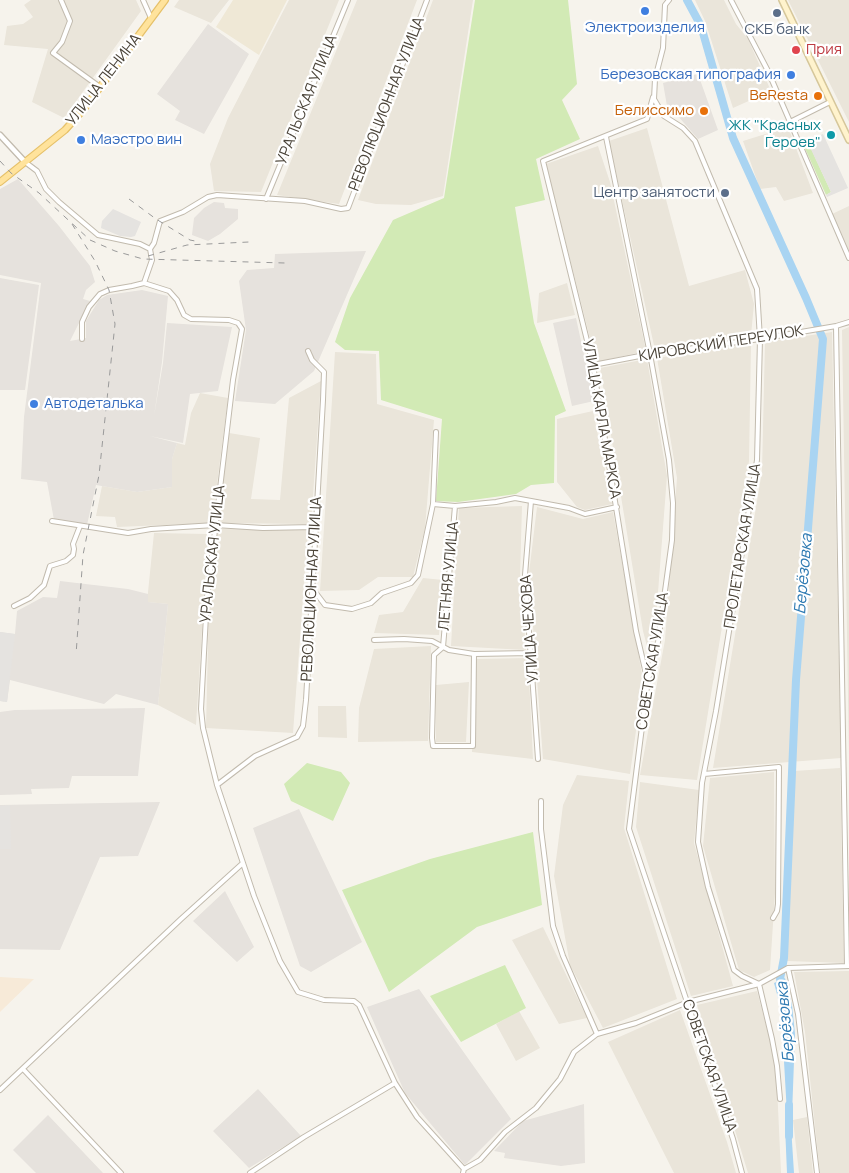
<!DOCTYPE html>
<meta charset="utf-8">
<style>
body{margin:0}
canvas{display:block;background:#f6f3ec}
</style>
<canvas width="849" height="1173"></canvas>
<script>
const g = document.querySelector('canvas').getContext('2d');
g.lineJoin = 'round';
function paint(path, color) { g.fillStyle = color; g.fill(path, 'evenodd'); }
const poly = rows => new Path2D(rows.map(r => 'M' + r).join(''));
function trace(path, color, width, dash) { g.strokeStyle = color; g.lineWidth = width; g.lineCap = dash ? 'butt' : 'round'; g.setLineDash(dash || []); g.stroke(path); }
function label(font, color, halo, rows, align = 'center') {
  g.font = font + ' Manrope,sans-serif'; g.lineWidth = 4.5; g.setLineDash([]); g.textBaseline = 'middle'; g.strokeStyle = halo; g.fillStyle = color; for (const [text, x, y, turn = 0] of rows) {
    g.save(); g.translate(x, y); g.rotate((+turn || 0) * Math.PI / 180); g.textAlign = isNaN(turn) ? turn : align; if (halo) g.strokeText(text, 0, 0); g.fillText(text, 0, 0); g.restore();
  }
}
paint(poly([
 [31,0,136,0,141,11,64,118,32,102,48,49,4,45,7,26,23,24,33,17,24,5],
 [179,0,229,0,211,23,174,7],
 [289,0,339,0,261,192,214,191,210,164,228,118],
 [357,0,417,0,339,204,277,195],
 [433,0,473,0,443,196,411,205,376,204,358,200],
 [695,0,724,0,736,24,748,39,771,91,733,108,705,21],
 [788,0,849,0,849,122],
 [788,127,813,193,784,201,776,187,760,189,743,141],
 [647,128,689,286,745,270,754,304,751,335,655,350,609,141],
 [598,146,610,182,646,351,596,362,546,164],
 [849,206,849,252,832,214],
 [567,283,575,315,537,323,539,293],
 [849,327,849,758,842,330],
 [832,332,841,758,713,768,762,471,765,342],
 [751,344,749,461,697,780,640,775,665,640,677,478,657,358],
 [335,352,376,354,377,404,434,420,425,528,413,577,378,577,359,590,320,591],
 [647,359,667,476,655,631,649,654,643,631,600,368],
 [321,381,311,524,218,523,229,433,260,438,251,499,280,500,289,398],
 [200,393,228,398,212,523,117,527,115,517,96,516,102,486,137,492,172,487,172,459,177,443,185,445,191,413],
 [593,411,612,504,585,510,577,507,557,482,557,419],
 [522,506,520,576,526,650,451,646,459,508],
 [537,507,583,519,613,512,643,680,630,774,543,759,529,573],
 [217,529,308,530,293,733,206,728,209,601],
 [154,533,208,534,196,725,158,705,168,604,147,602],
 [423,578,443,580,439,635,374,633,379,615,403,612],
 [431,646,428,741,358,742,359,708,374,649],
 [528,658,533,759,472,752,476,659],
 [469,682,466,742,436,742,436,685],
 [318,706,346,706,347,738,318,737],
 [840,768,844,963,787,961,794,771],
 [774,772,775,893,770,970,754,977,739,970,703,846,710,778],
 [577,775,629,781,624,828,677,999,603,1028,570,965,554,876,563,805],
 [640,782,699,790,694,843,733,986,691,996,636,827],
 [543,927,587,1018,559,1024,512,940],
 [849,971,849,1173,820,1173,805,1032,794,972],
 [757,991,776,1064,781,1173,748,1173,697,1005],
 [680,1010,727,1142,736,1173,674,1173,608,1042],
 [519,1011,540,1048,516,1061,496,1024],
 [807,1117,813,1173,799,1173,793,1120]
]), '#eae5da');
paint(poly([
 [0,977,34,979,0,1012]
]), '#f7ead8');
paint(poly([
 [208,24,249,54,204,134,175,120,180,111,157,94],
 [698,74,718,130,698,139,677,115,678,106,667,106,663,83],
 [18,179,59,226,90,266,95,282,86,290,83,299,90,301,70,341,86,338,86,321,99,300,107,295,142,290,168,296,162,362,154,416,163,363,167,323,232,327,218,391,190,394,183,443,150,436,177,443,172,459,172,487,137,492,96,485,87,525,54,520,47,482,21,479,24,417,41,283,0,275,0,189],
 [214,202,224,203,225,208,238,209,238,219,220,234,208,241,192,235,194,218,204,208],
 [366,251,314,371,275,404,235,401,246,330,239,281,247,270,274,268,275,254],
 [0,278,39,285,25,390,0,390],
 [576,318,594,401,572,406,553,323],
 [60,581,128,589,148,594,148,602,168,604,158,705,116,694,104,704,10,680,7,702,0,701,0,632,15,634,17,611,43,597,57,598],
 [145,708,138,776,72,776,69,788,31,789,32,794,0,795,0,712,15,710],
 [160,802,138,856,100,857,60,950,0,949,0,805],
 [299,809,362,942,311,972,300,966,253,828],
 [225,891,254,947,237,962,193,921],
 [419,989,511,1119,465,1165,405,1093,367,1007],
 [258,1089,301,1136,249,1168,213,1131],
 [584,1104,585,1163,561,1166,504,1158,505,1153,494,1151,523,1121],
 [48,1115,103,1173,36,1173,13,1150]
]), '#e6e2dd');
paint(poly([
 [233,0,287,0,259,55,216,27]
]), '#efe8d6');
paint(poly([
 [475,0,568,0,577,84,562,100,580,139,536,159,545,200,515,207,534,323,566,411,555,416,554,483,531,485,516,494,458,502,436,501,442,419,381,400,379,351,345,350,335,342,350,298,393,220,444,198],
 [808,142,831,192,826,195,803,144],
 [307,763,341,772,350,783,333,821,291,801,284,784],
 [533,832,542,905,477,927,389,992,342,890,430,859],
 [505,965,526,1008,461,1042,430,996]
]), '#d2eab5');
paint(poly([
 [823,134,848,188,827,197,826,195,831,192,808,143,803,144,802,143],
 [113,209,141,222,135,236,131,237,120,236,101,228,102,221],
 [0,632,15,634,7,702,0,701],
 [10,805,11,849,0,849,0,806]
]), '#e5e3e0');
paint(poly([
 [785,978,792,1005,795,1034,792,1115,787,1114,781,1009,774,983],
 [785,1126,791,1126,794,1173,787,1173]
]), '#a9d4f2');
trace(poly([
 [687,0,701,26,733,138,806,298,823,339,796,680,784,958,780,979,783,989],
 [789,1136,789,1105]
]), '#a9d4f2', 8);
const minor = poly([
 [61,0,70,21,62,42,53,53,100,87],
 [143,0,151,18],
 [669,0,665,5,663,48,655,79,654,99,664,116,683,128,695,141,757,289,760,339,757,460,716,711,702,783,698,842,708,887,734,970,742,976,759,984,772,1039,777,1066,780,1099],
 [731,0,768,71,849,258],
 [790,122,830,102],
 [606,137,650,354,669,460,673,503,672,540,658,642,648,680,629,829,733,1139,742,1173],
 [25,162,37,171,46,189,59,202,98,235,140,244,150,249,152,260,144,283],
 [266,199,348,0],
 [150,249,154,243,160,221,183,212,208,197,217,195,305,201,341,209,348,208,427,0],
 [836,326,847,966],
 [82,339,82,322,89,307,100,294,109,290,132,286,144,283,169,291,177,300,184,315,191,319,229,320,238,323,242,329,233,380,207,597,201,709,203,728,217,785,254,896,280,961,298,992,324,1000,354,1001,359,1005,395,1083,417,1117,464,1169],
 [593,365,650,354,760,339,836,326,849,322],
 [531,501,525,575,538,759],
 [433,504,455,506,496,502,515,498,569,508,585,514,617,507],
 [52,521,128,533,151,529,215,525,263,528,315,527],
 [312,588,325,605,352,609,371,603,382,593,411,583,418,575,433,504,436,432],
 [14,606,30,598,44,585,50,566,66,561,73,555,74,549,73,544,80,526],
 [374,640,404,639,432,641,449,650,474,654,532,653],
 [443,647,434,655,432,738,433,746,473,746,474,654],
 [443,647,455,506],
 [647,678,636,631,593,365,543,161,647,119,653,97],
 [704,774,779,767,778,904,777,911,773,918],
 [217,785,255,756,297,737,303,726,306,700,323,400,324,372,312,360,308,351],
 [541,801,541,829,553,926,563,956,597,1034],
 [788,968,798,1014,817,1173],
 [23,1069,121,1173],
 [0,1090,181,919,243,863],
 [250,1173,304,1137,395,1083],
 [463,1173,464,1169,480,1160,505,1132,536,1108,560,1079,574,1052,597,1034,636,1023,688,1002,759,984,788,968,849,966]
]);
const tertiary = poly([
 [0,135,25,162]
]);
const secondary = poly([
 [782,0,849,140]
]);
const primary = poly([
 [0,182,65,130,83,110,165,0]
]);
trace(minor, '#c2bbae', 6);
trace(tertiary, '#c2bbae', 7);
trace(secondary, '#d6c79b', 8);
trace(primary, '#e6c16a', 8);
trace(minor, '#fff', 4);
trace(tertiary, '#fff', 4.5);
trace(secondary, '#fff3cd', 5);
trace(primary, '#ffe39c', 5.5);
trace(poly([
 [0,161,11,173,39,193,90,240,115,251,143,259,285,263],
 [129,199,156,219,190,240,200,242],
 [72,224,95,261,109,290,115,324,99,475,83,555,76,655],
 [148,256,187,245,249,242]
]), '#9a9a9a', 1, [6, 6]);
for (const [x, y, r, color] of [
 [645,11,5,"#3f7fe0"],
 [777,13,5,"#5c6f8a"],
 [796,50,5,"#e0444e"],
 [791,75,5,"#3f7fe0"],
 [818,96,5,"#e8710a"],
 [704,111,5,"#e8710a"],
 [831,135,5,"#0f9aa8"],
 [81,140,5,"#3f7fe0"],
 [725,193,5,"#5c6f8a"],
 [34,404,5,"#3f7fe0"]
]) { const dot = new Path2D(); dot.arc(x, y, r, 0, 2 * Math.PI); g.fillStyle = color; g.fill(dot); trace(dot, '#fff', 2); }
label('15px', '#366cbe', '#fff', [
 ["Электроизделия",645,28,"center"],
 ["Березовская типография",781,75,"right"],
 ["Маэстро вин",91,140],
 ["Автодеталька",44,404]
], 'left');
label('15px', '#4e5e75', '#fff', [
 ["СКБ банк",777,30],
 ["Центр занятости",715,193,"right"]
]);
label('15px', '#be3a42', '#fff', [
 ["Прия",806,50]
], 'left');
label('15px', '#4b4439', '#fff', [
 ["УЛИЦА ЛЕНИНА",104,80,-52],
 ["УРАЛЬСКАЯ УЛИЦА",307,100,-68],
 ["РЕВОЛЮЦИОННАЯ УЛИЦА",387,104,-69],
 ["КИРОВСКИЙ ПЕРЕУЛОК",721,344,-9],
 ["УЛИЦА КАРЛА МАРКСА",601,419,80],
 ["ПРОЛЕТАРСКАЯ УЛИЦА",743,546,-81],
 ["УРАЛЬСКАЯ УЛИЦА",213,554,-84],
 ["ЛЕТНЯЯ УЛИЦА",449,576,-85],
 ["РЕВОЛЮЦИОННАЯ УЛИЦА",312,589,-87],
 ["УЛИЦА ЧЕХОВА",530,629,-94],
 ["СОВЕТСКАЯ УЛИЦА",653,661,-81],
 ["СОВЕТСКАЯ УЛИЦА",709,1066,71]
]);
label('15px', '#c56008', '#fff', [
 ["BeResta",808,96],
 ["Белиссимо",694,111]
], 'right');
label('15px', '#0d838f', '#fff', [
 ["ЖК \"Красных",821,126],
 ["Героев\"",821,143]
], 'right');
label('italic 16px', '#2e7ab2', '#fff', [
 ["Берёзовка",804,574,-85],
 ["Берёзовка",786,1022,-95]
]);
</script>
